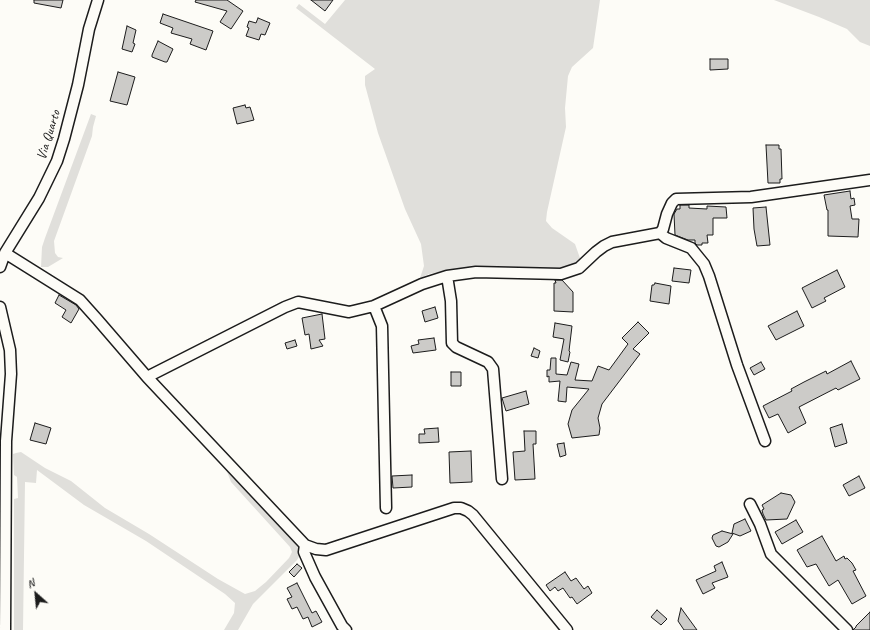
<!DOCTYPE html>
<style>
body{margin:0}
#map{position:relative;width:870px;height:630px;overflow:hidden;background:#fdfcf7;font-family:Caveat,sans-serif}
canvas{display:block}
.north{position:absolute;left:16px;top:574px;width:40px;height:40px;-webkit-text-stroke:3px #fdfcf7;paint-order:stroke;rotate:333deg;font-size:11px;font-weight:700;line-height:16px;text-align:center;color:#1c1c1c}
.north::after{content:'';display:block;margin:auto;width:14px;height:18px;background:#1c1c1c;clip-path:polygon(50% 0,100% 100%,50% 72%,0 100%)}
</style>
<div id="map">
<canvas width="870" height="630"></canvas>
<div class="north">N</div>
</div>
<script>
const g = document.querySelector('canvas').getContext('2d');
g.lineJoin = 'round';
function paint(path, color) { g.fillStyle = color; g.fill(path, 'evenodd'); }
const poly = rows => new Path2D(rows.map(r => 'M' + r).join(''));
function trace(path, color, width, dash) { g.strokeStyle = color; g.lineWidth = width; g.lineCap = dash ? 'butt' : 'round'; g.setLineDash(dash || []); g.stroke(path); }
function label(font, color, halo, rows, align = 'center') {
  g.font = font + ' Caveat,sans-serif'; g.lineWidth = 3.5; g.setLineDash([]); g.textBaseline = 'middle'; g.strokeStyle = halo; g.fillStyle = color; for (const [text, x, y, turn = 0] of rows) {
    g.save(); g.translate(x, y); g.rotate((+turn || 0) * Math.PI / 180); g.textAlign = isNaN(turn) ? turn : align; if (halo) g.strokeText(text, 0, 0); g.fillText(text, 0, 0); g.restore();
  }
}
paint(poly([
 [345,0,600,0,593,48,572,67,568,76,565,108,566,127,547,212,546,221,552,228,575,244,581,261,569,267,553,270,459,268,429,274,420,278,424,266,421,244,405,209,378,133,365,85,365,76,375,69,296,8,299,4,325,24],
 [774,0,870,0,870,46,860,42,847,29,819,17],
 [91,114,96,116,93,127,92,136,54,241,55,253,58,257,63,258,48,267,41,267,42,247,45,238],
 [21,452,45,468,71,481,105,508,149,534,218,579,245,594,255,591,266,582,289,558,292,552,290,547,231,482,226,469,295,543,299,549,300,555,297,560,253,604,238,630,224,630,234,613,235,603,225,594,146,541,84,505,37,470,36,483,25,482,23,630,14,630,14,499,18,498,17,477,14,475,13,454,16,453]
]), '#e0dfdb');
const building = poly([
 [34,0,63,0,61,8,34,3,34,0],
 [196,0,227,0,243,11,231,29,220,22,227,11,195,2,196,0],
 [311,0,333,0,325,11,311,0],
 [163,14,213,31,206,50,190,44,192,39,171,33,173,28,160,23,163,14],
 [258,18,270,23,265,35,261,34,259,40,246,36,249,28,247,27,249,21,256,23,258,18],
 [127,26,136,30,133,43,135,44,132,52,122,49,127,26],
 [158,41,173,49,167,62,165,62,152,57,152,55,158,41],
 [710,59,728,59,728,69,710,70,710,59],
 [118,72,135,77,127,105,110,101,118,72],
 [245,105,246,108,250,107,254,120,237,124,233,108,245,105],
 [766,145,779,145,779,149,781,149,782,179,780,179,780,183,768,183,766,145],
 [850,191,851,199,854,198,855,205,850,206,852,219,859,219,858,237,828,236,828,210,827,210,824,195,850,191],
 [680,205,689,205,689,208,707,209,707,206,726,207,727,218,713,218,713,235,707,235,708,243,702,243,702,245,697,245,695,243,695,240,688,240,675,235,674,214,677,209,680,209,680,205],
 [766,207,770,245,757,246,754,229,753,208,766,207],
 [674,268,691,270,689,283,672,281,674,268],
 [837,270,845,287,824,298,826,301,812,308,802,288,837,270],
 [555,280,562,280,573,292,573,312,554,311,554,283,556,283,555,280],
 [655,283,671,286,669,304,650,301,652,285,654,285,655,283],
 [59,295,76,305,79,309,71,323,62,317,66,310,55,303,59,295],
 [435,307,438,318,425,322,422,311,435,307],
 [797,311,804,326,776,340,768,326,797,311],
 [322,314,325,339,319,340,323,346,311,349,309,334,305,335,302,318,322,314],
 [638,322,649,333,633,349,640,354,602,404,598,418,600,428,599,435,572,438,568,424,572,410,589,389,567,387,566,402,558,401,560,381,549,382,549,376,547,377,547,370,550,370,551,358,556,358,556,374,567,375,571,362,579,364,575,380,592,381,598,366,609,370,628,344,622,338,638,322],
 [555,323,572,326,569,351,570,352,568,362,560,360,564,339,553,337,555,323],
 [434,338,436,350,413,353,411,346,419,344,418,340,434,338],
 [295,340,297,346,287,349,285,343,295,340],
 [534,348,540,351,538,358,531,356,534,348],
 [851,361,860,379,838,390,836,388,799,407,806,423,788,433,778,414,769,418,763,406,792,391,791,389,804,382,826,371,827,374,851,361],
 [761,362,765,369,754,375,750,368,761,362],
 [451,372,461,372,461,386,451,386,451,372],
 [526,391,529,404,506,411,502,398,526,391],
 [35,423,51,428,46,444,30,440,35,423],
 [842,424,847,443,835,447,830,428,842,424],
 [438,428,439,442,419,443,419,434,425,434,424,429,438,428],
 [524,431,536,431,536,444,533,444,535,479,515,480,513,452,525,451,524,431],
 [564,443,566,455,560,457,557,444,564,443],
 [471,451,472,482,450,483,449,452,471,451],
 [412,475,412,487,393,488,392,476,412,475],
 [859,476,865,488,849,496,843,485,859,476],
 [781,493,791,495,795,502,787,519,766,520,763,514,762,510,764,509,762,505,781,493],
 [745,519,751,531,740,536,732,533,734,524,745,519],
 [796,520,803,532,782,544,775,532,796,520],
 [722,531,733,534,728,542,719,547,716,546,712,538,713,535,722,531],
 [822,536,836,561,844,556,845,559,847,558,852,563,856,570,853,571,866,596,852,604,838,580,829,586,816,564,807,567,797,550,822,536],
 [722,562,728,577,712,583,715,588,703,594,696,580,716,571,714,566,722,562],
 [297,564,302,568,294,577,289,572,297,564],
 [565,572,571,581,576,578,584,589,588,586,592,593,577,604,572,597,570,598,563,588,558,591,555,587,550,591,546,585,565,572],
 [297,583,312,613,316,611,322,622,312,627,308,617,303,619,297,607,292,609,287,599,292,597,287,588,297,583],
 [681,608,697,630,684,630,678,621,681,608],
 [657,610,667,619,661,625,651,617,657,610],
 [870,612,870,630,853,630,856,627,856,626,870,612]
]);
paint(building, '#cccbc8');
trace(building, '#1c1c1c', 1);
const minor = poly([
 [660,233,663,229,667,214,672,203,676,199,751,197,870,180],
 [5,253,80,300,97,319,147,377,305,545,316,549,326,550,454,508,461,508,468,511,473,515,567,630],
 [0,267,5,253,39,198,57,161,64,139,78,85,89,29,98,0],
 [447,276,451,301,452,343,456,347,488,362,493,369,502,479],
 [374,306,382,326,386,508],
 [0,307,10,350,11,374,6,441,5,630],
 [147,377,285,307,298,302,349,312,374,306,422,284,447,276,476,272,561,274,579,268,596,252,604,246,612,242,660,233,666,238,691,248,704,264,709,276,737,365,765,441],
 [750,504,760,524,771,554,847,630],
 [305,545,304,552,315,577,342,626,346,630]
]);
trace(minor, '#1c1c1c', 13);
trace(minor, '#fdfcf7', 10);
label('14px', '#1c1c1c', '#fdfcf7', [
 ["Via Quarto",49,135,-73]
]);
</script>
